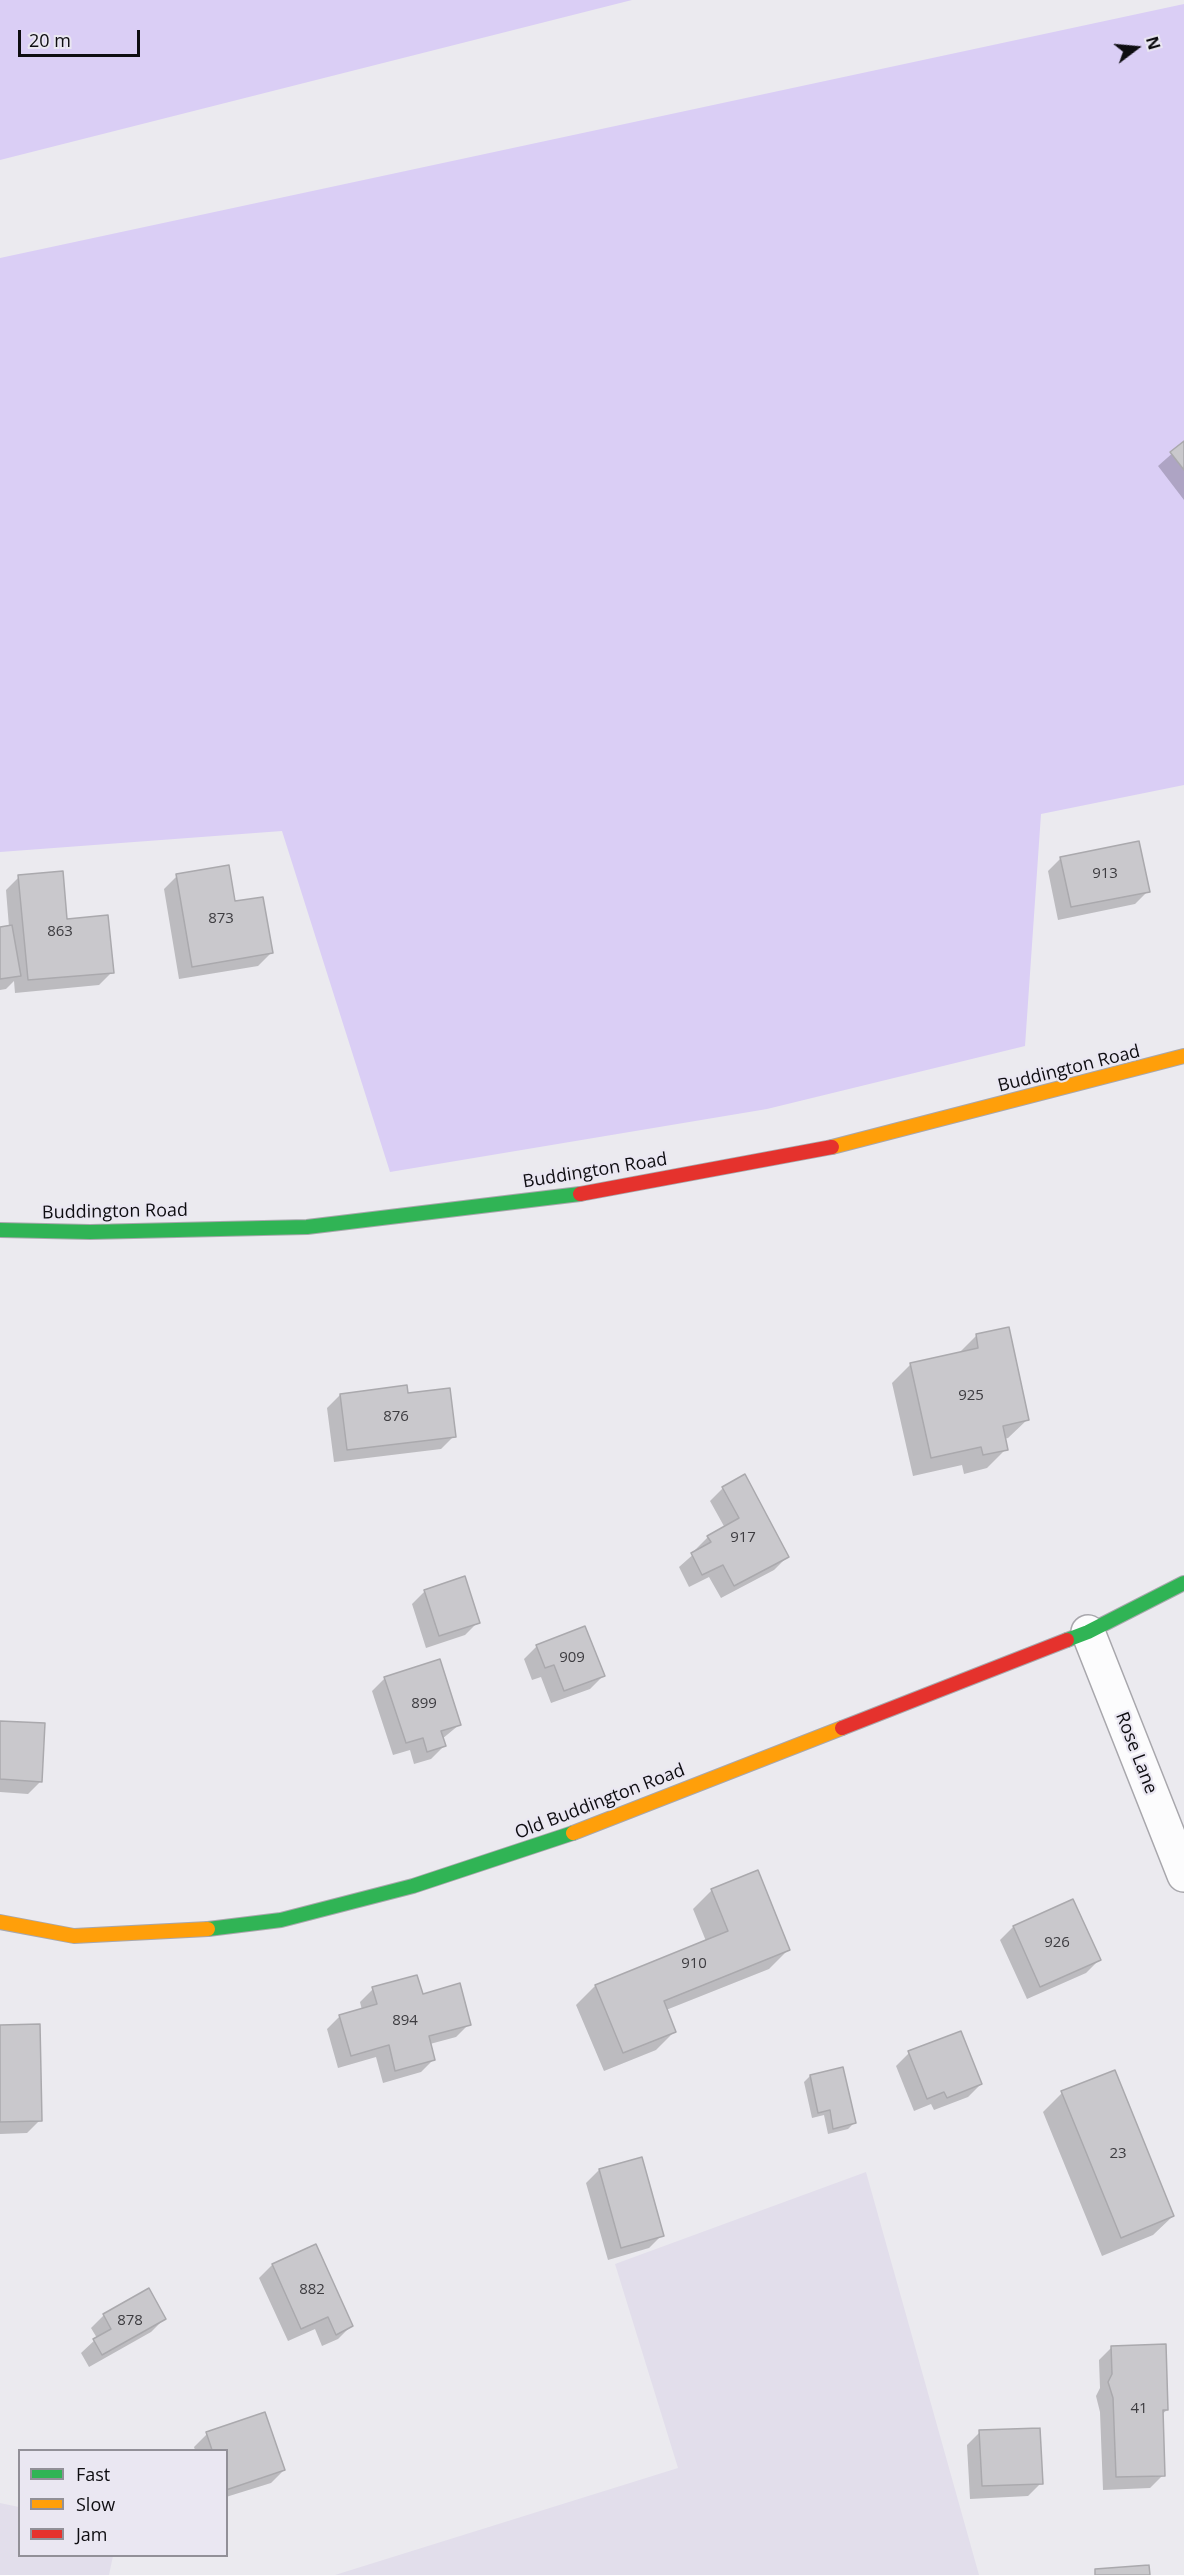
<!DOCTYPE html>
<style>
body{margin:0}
#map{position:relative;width:1184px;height:2575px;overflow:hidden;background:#ebeaef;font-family:"Open Sans",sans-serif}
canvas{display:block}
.legend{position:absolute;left:18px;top:2449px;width:210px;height:108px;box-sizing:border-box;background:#eae7f2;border:2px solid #929098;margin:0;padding:8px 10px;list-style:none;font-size:18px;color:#0e0d11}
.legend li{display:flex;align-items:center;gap:12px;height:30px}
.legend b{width:30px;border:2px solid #929098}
.north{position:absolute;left:1106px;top:18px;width:60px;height:60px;-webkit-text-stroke:4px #eae7f2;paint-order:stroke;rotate:74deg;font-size:16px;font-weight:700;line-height:24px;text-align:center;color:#0e0d11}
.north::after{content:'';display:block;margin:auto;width:21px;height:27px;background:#0e0d11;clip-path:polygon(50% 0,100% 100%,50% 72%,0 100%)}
.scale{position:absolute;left:18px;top:30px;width:122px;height:27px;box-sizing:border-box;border:3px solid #0e0d11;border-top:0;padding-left:8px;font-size:18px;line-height:21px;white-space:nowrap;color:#0e0d11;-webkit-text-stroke:4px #eae7f2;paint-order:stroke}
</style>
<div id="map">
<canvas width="1184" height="2575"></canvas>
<ul class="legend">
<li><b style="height:8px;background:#30b455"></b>Fast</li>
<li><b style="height:8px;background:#ff9f0a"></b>Slow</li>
<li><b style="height:8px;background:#e5322d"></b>Jam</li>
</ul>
<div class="north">N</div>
<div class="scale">20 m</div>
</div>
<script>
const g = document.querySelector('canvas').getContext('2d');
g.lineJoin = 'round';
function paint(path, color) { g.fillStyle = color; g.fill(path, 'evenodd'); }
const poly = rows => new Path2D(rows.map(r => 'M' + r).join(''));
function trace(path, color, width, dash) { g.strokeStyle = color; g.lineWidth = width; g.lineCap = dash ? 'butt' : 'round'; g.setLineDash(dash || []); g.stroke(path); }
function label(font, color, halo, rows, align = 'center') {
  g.font = font + ' "Open Sans",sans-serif'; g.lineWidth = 4.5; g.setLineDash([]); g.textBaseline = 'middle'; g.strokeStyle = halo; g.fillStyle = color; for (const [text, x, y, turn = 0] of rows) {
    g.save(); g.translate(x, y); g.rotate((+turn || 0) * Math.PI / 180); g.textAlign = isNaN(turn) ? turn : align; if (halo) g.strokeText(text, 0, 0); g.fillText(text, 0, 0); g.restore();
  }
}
paint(poly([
 [866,2172,979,2575,335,2575,678,2468,615,2264],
 [0,2503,19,2507,20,2556,113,2556,109,2575,0,2575]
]), '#e2deeb');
paint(poly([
 [0,0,632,0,0,160],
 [1184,4,1184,785,1041,814,1025,1046,767,1109,390,1172,282,831,0,852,0,258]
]), '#dacef5');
paint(poly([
 [1184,443,1184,500,1158,466],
 [1061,858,1148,891,1135,904,1058,920,1048,871],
 [177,876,234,903,271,953,258,966,179,979,164,889],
 [19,877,112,972,99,985,15,993,14,981,6,989,0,990,0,928,9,927,6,890],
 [976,1336,1028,1419,1008,1438,1004,1439,1006,1449,987,1468,964,1474,962,1465,913,1476,892,1383,911,1364,958,1354],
 [340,1395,407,1395,454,1436,441,1449,334,1462,327,1408],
 [723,1488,787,1557,774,1570,721,1598,709,1577,689,1587,679,1567,696,1552,695,1550,708,1537,725,1528,710,1501],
 [425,1591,478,1622,465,1635,426,1648,412,1604],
 [537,1646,603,1676,590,1689,551,1703,541,1677,532,1680,524,1659],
 [385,1678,459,1725,442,1739,444,1746,431,1759,414,1764,410,1750,393,1755,372,1691],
 [0,1722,41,1781,28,1794,0,1792],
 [712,1890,788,1950,769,1969,666,2010,675,2031,656,2050,604,2071,576,2005,595,1986,706,1941,693,1909],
 [1013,1927,1099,1960,1086,1973,1027,1999,1000,1940],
 [373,1989,422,1996,469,2024,456,2037,430,2044,434,2059,421,2072,383,2083,376,2057,338,2068,327,2029,340,2016,362,2010,360,2002],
 [0,2026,40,2120,27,2133,0,2134],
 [909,2053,981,2084,968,2097,934,2110,931,2104,914,2111,896,2066],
 [810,2076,854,2123,848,2129,828,2134,824,2115,812,2118,804,2082],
 [1062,2093,1173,2216,1153,2235,1102,2256,1043,2112],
 [599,2170,662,2235,649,2248,608,2260,586,2183],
 [315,2246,351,2326,338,2339,322,2346,315,2329,288,2341,259,2278,272,2265],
 [104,2315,164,2319,151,2332,89,2367,81,2353,97,2338,91,2328],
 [1112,2347,1167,2410,1161,2415,1163,2475,1150,2488,1103,2490,1100,2412,1096,2396,1100,2388,1099,2360],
 [980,2432,1041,2483,1028,2496,970,2499,967,2445],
 [207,2434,284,2470,271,2483,226,2497,226,2450,195,2450,194,2447]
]), '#0003');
const building = poly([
 [1184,441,1184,470,1170,452,1184,441],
 [1139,841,1150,892,1071,907,1060,857,1139,841],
 [229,865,235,901,263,897,273,953,192,967,176,874,229,865],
 [63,871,67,919,108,915,114,973,28,980,18,875,63,871],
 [12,925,21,976,0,979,0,927,12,925],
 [1009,1327,1029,1420,1003,1426,1008,1450,983,1455,981,1447,931,1458,910,1363,978,1348,976,1334,1009,1327],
 [407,1385,408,1393,450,1388,456,1437,347,1450,340,1394,407,1385],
 [745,1474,789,1557,734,1586,723,1565,702,1575,691,1553,711,1542,707,1536,739,1518,722,1487,745,1474],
 [465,1576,480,1623,439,1636,424,1590,465,1576],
 [585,1626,605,1676,564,1691,554,1665,545,1668,536,1645,585,1626],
 [440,1659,461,1725,441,1731,446,1746,427,1752,423,1738,406,1743,384,1677,440,1659],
 [0,1721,45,1723,42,1782,0,1779,0,1721],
 [758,1870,790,1950,664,2001,676,2032,623,2053,595,1985,728,1931,711,1889,758,1870],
 [1073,1899,1101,1960,1040,1987,1013,1926,1073,1899],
 [417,1975,423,1994,460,1983,471,2025,429,2036,435,2060,395,2071,389,2045,351,2056,339,2015,377,2004,372,1987,417,1975],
 [40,2024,42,2121,0,2122,0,2025,40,2024],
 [961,2031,982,2084,947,2098,944,2092,927,2099,908,2051,961,2031],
 [843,2067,856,2123,833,2129,830,2110,818,2113,810,2075,843,2067],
 [1115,2070,1174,2216,1121,2238,1061,2091,1115,2070],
 [642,2157,664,2236,621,2248,599,2169,642,2157],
 [316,2244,353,2326,336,2335,328,2317,301,2329,272,2264,316,2244],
 [149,2288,166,2319,102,2355,93,2339,111,2329,103,2314,149,2288],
 [1166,2344,1168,2410,1163,2410,1165,2476,1116,2477,1113,2398,1108,2382,1112,2374,1111,2346,1166,2344],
 [265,2412,285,2470,226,2490,226,2450,212,2450,206,2432,265,2412],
 [1040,2428,1043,2484,982,2486,979,2430,1040,2428],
 [1149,2565,1150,2575,1095,2575,1095,2569,1149,2565]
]);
paint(building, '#c9c8cc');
trace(building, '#aaa9ad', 1.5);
const street = poly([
 [1088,1632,1184,1875]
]);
const fast = poly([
 [0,1230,90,1232,307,1227,580,1194],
 [1067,1640,1088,1632,1184,1583],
 [208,1929,281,1920,413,1886,573,1833]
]);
const slow = poly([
 [832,1147,1184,1056],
 [573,1833,842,1728],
 [0,1922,74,1936,208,1929]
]);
const jam = poly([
 [580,1194,832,1147],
 [842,1728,1067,1640]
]);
trace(street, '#a8a7ac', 36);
trace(fast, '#a8a7ac', 16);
trace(slow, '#a8a7ac', 16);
trace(jam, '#a8a7ac', 16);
trace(street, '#fcfcfd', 33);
trace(fast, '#30b455', 14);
trace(slow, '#ff9f0a', 14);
trace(jam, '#e5322d', 14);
label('15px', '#3d3c40', null, [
 ["913",1105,874],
 ["873",221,919],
 ["863",60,932],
 ["925",971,1396],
 ["876",396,1417],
 ["917",743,1538],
 ["909",572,1658],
 ["899",424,1704],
 ["926",1057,1943],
 ["910",694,1964],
 ["894",405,2021],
 ["23",1118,2154],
 ["882",312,2290],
 ["878",130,2321],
 ["41",1139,2409]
]);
label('18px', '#0e0d11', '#eae7f2', [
 ["Buddington Road",1069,1069,-14],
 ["Buddington Road",595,1171,-9],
 ["Buddington Road",115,1212,-1],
 ["Rose Lane",1136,1753,69],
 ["Old Buddington Road",600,1802,-21]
]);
</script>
